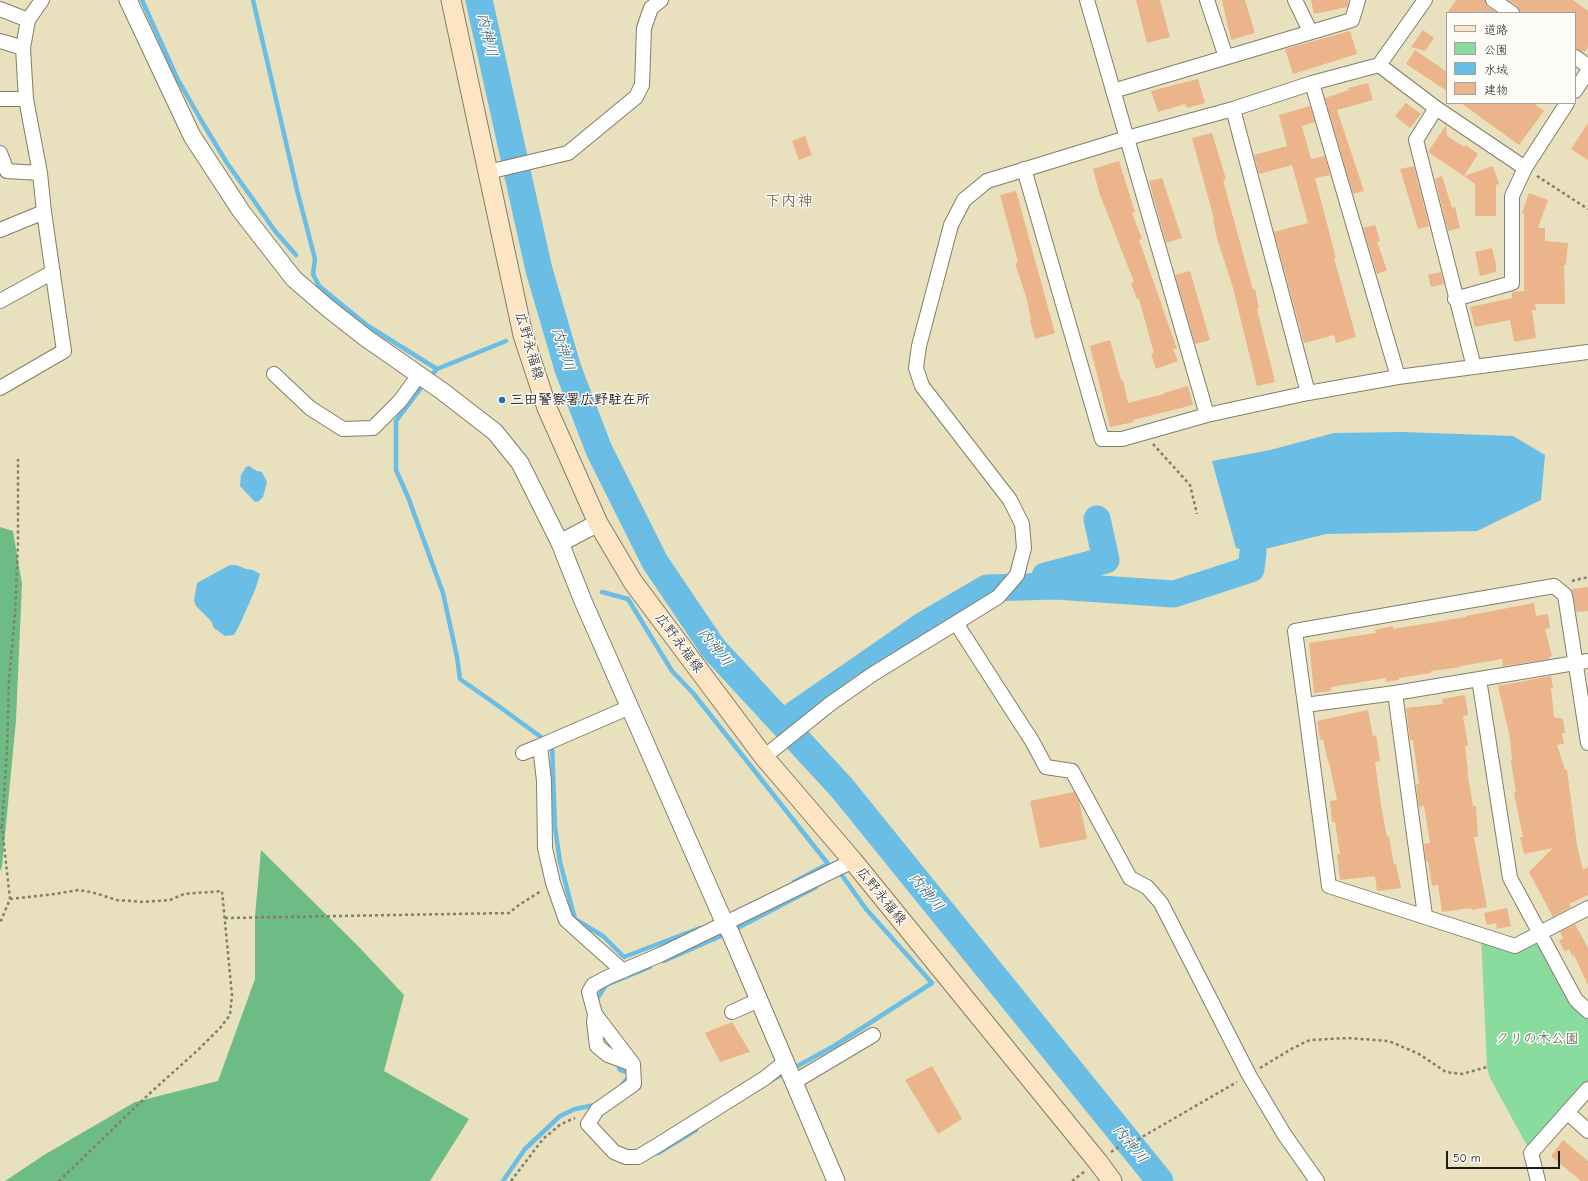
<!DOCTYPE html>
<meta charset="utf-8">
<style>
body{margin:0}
#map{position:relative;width:1588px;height:1181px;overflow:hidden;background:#e9e0bd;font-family:"Comic Neue","Klee One",sans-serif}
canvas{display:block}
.legend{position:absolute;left:1446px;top:12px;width:130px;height:92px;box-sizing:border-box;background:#fdfcf7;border:1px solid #a3a29f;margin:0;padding:5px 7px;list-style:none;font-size:12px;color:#1c1c1c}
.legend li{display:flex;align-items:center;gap:8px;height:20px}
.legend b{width:20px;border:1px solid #a3a29f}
.scale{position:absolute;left:1446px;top:1151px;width:114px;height:18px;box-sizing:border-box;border:2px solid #1c1c1c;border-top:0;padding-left:5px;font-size:12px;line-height:14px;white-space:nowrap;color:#1c1c1c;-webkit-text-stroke:3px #fdfcf7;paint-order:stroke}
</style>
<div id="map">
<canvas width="1588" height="1181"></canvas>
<ul class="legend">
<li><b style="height:5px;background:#fde5c4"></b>道路</li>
<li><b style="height:11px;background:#89dc9e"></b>公園</li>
<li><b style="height:11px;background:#6abde5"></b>水域</li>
<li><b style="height:11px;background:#ebb48b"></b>建物</li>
</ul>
<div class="scale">50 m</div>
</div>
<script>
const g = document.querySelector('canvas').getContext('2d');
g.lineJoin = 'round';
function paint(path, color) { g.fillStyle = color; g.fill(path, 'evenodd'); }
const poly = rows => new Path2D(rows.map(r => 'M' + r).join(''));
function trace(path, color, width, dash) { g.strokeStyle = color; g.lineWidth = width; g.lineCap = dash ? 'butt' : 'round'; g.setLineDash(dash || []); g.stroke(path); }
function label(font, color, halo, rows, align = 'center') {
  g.font = font + ' "Comic Neue","Klee One",sans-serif'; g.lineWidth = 3; g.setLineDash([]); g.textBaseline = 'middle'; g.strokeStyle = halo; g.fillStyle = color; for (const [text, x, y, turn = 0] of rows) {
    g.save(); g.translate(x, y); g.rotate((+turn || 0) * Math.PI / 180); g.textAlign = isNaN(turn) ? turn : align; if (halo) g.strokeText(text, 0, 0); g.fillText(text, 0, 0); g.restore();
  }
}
paint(poly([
 [1540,933,1588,1011,1588,1089,1531,1153,1490,1078,1487,1067,1481,935,1515,946]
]), '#89dc9e');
paint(poly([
 [0,527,13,531,22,584,16,720,2,866,0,871],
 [261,850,359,947,404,995,384,1071,469,1119,430,1181,5,1181,44,1155,135,1102,218,1081,255,979,255,916]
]), '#6ebc85');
paint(poly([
 [1403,432,1513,436,1545,455,1541,500,1477,531,1326,534,1253,552,1236,548,1212,461,1270,450,1334,433],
 [249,466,257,471,262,472,267,482,263,497,259,501,255,502,240,486,241,475,246,467],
 [230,565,236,565,246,569,253,570,260,574,255,590,240,624,234,635,225,636,214,628,211,621,196,606,194,600,197,583]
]), '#6abde5');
trace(poly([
 [142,0,177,78,201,120,227,163,252,198,275,231,296,255],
 [253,0,297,190,315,259,313,274,319,286,368,326,437,369],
 [429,378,437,369,506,341],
 [424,384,396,421,396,470,408,497,443,593,457,657,460,679,497,705,552,745,555,827,560,862,575,919,603,936,624,957,700,928],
 [602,592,628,599,672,671,693,693,829,865],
 [794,882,828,864],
 [664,961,730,932,816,887],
 [597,1003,597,999,606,985,650,967],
 [617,1062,620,1070,631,1074,622,1085],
 [772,1080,834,1046,932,983,866,909,841,874,837,871],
 [658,1153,696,1130],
 [503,1181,525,1149,560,1116,575,1109,595,1105]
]), '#6abde5', 4.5);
trace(poly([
 [479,0,539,270,568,369,599,450,655,562,713,648,842,788,1160,1181],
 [1043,583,1045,576,1106,560,1097,519],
 [782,723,922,626,987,588,1056,586,1174,594,1251,569,1253,552]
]), '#6abde5', 27);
paint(poly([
 [1136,0,1160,0,1170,37,1147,43],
 [1222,0,1245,0,1255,33,1231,40],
 [1311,0,1349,0,1347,7,1314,14],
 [1456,0,1485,0,1488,7,1497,13,1447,13],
 [1508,0,1573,0,1588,11,1588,47,1584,53,1575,48,1575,13,1520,13,1517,6],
 [1423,30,1434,38,1425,51,1411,47],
 [1350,31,1357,54,1293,74,1285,49],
 [1415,50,1447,72,1447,91,1406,64],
 [1198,79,1205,103,1187,108,1185,104,1158,112,1151,91],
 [1368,83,1373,100,1337,110,1364,191,1353,194,1325,98,1349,90,1348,88],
 [1406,103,1421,114,1410,128,1395,116],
 [1461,103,1533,103,1544,111,1519,145],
 [1310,106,1315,122,1302,126,1311,159,1325,156,1330,175,1315,178,1336,258,1334,258,1356,337,1336,343,1334,335,1304,343,1274,232,1308,223,1292,165,1259,174,1254,155,1287,146,1279,115],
 [1588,123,1588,160,1571,149],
 [1446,125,1447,136,1464,147,1466,145,1478,154,1464,176,1428,152],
 [1212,133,1226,179,1223,180,1239,239,1253,290,1255,289,1259,308,1257,309,1275,382,1257,386,1233,288,1217,238,1213,219,1214,219,1192,138],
 [805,136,812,155,799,160,792,141],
 [1119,161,1135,212,1132,213,1142,239,1139,240,1177,349,1173,349,1178,361,1156,369,1151,354,1154,353,1139,299,1137,299,1131,283,1134,282,1099,192,1093,169],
 [1414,166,1429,226,1418,229,1400,169],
 [1493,166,1499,184,1496,185,1496,216,1475,216,1475,184,1464,176],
 [1442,176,1452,208,1455,207,1460,228,1448,231,1435,179],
 [1162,178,1182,238,1166,243,1149,181],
 [1016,191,1055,333,1035,339,1030,320,1031,320,1027,300,1015,263,1018,262,1000,195],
 [1529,193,1548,200,1538,228,1545,228,1545,241,1568,243,1566,265,1564,265,1565,304,1535,304,1536,310,1532,310,1536,338,1514,342,1510,320,1475,327,1470,307,1512,298,1512,292,1524,291,1524,214,1522,213],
 [1375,225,1380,241,1377,242,1387,270,1377,274,1363,228],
 [1492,248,1496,264,1496,272,1480,276,1475,252],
 [1190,271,1210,340,1195,344,1175,275],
 [1441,272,1444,284,1431,287,1428,275],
 [1110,340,1121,380,1123,380,1128,403,1164,394,1164,393,1188,386,1193,405,1133,420,1134,422,1110,427,1090,346],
 [1588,587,1588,611,1576,612,1572,589],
 [1534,603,1536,616,1548,614,1550,628,1545,629,1552,656,1549,657,1550,659,1503,666,1502,659,1461,666,1461,667,1431,671,1431,673,1399,678,1399,680,1386,682,1386,678,1331,687,1331,691,1314,693,1309,643,1376,633,1375,630,1393,626,1393,629,1466,617,1466,616],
 [1551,676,1553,688,1551,688,1554,717,1563,719,1565,733,1562,733,1564,744,1557,745,1565,770,1567,770,1577,845,1583,870,1588,867,1588,895,1569,904,1571,907,1553,917,1529,872,1553,848,1524,854,1520,837,1523,837,1514,793,1516,792,1511,761,1512,760,1510,738,1498,686],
 [1465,695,1468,715,1463,716,1468,745,1465,746,1468,771,1467,771,1473,806,1476,806,1478,837,1474,837,1487,907,1472,910,1471,908,1442,912,1438,885,1432,886,1428,861,1426,861,1424,844,1430,843,1429,837,1424,806,1419,807,1416,784,1419,784,1413,740,1410,740,1406,708,1443,704,1442,699],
 [1368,710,1373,736,1376,735,1380,761,1375,762,1381,805,1387,837,1389,836,1394,865,1396,864,1401,888,1377,891,1375,876,1340,880,1337,854,1340,854,1335,822,1332,822,1330,801,1337,800,1329,762,1328,762,1323,739,1320,740,1317,721],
 [1074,792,1079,801,1087,839,1040,848,1030,801],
 [1507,908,1511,926,1497,929,1496,923,1487,925,1484,913],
 [1575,924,1588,948,1588,985,1574,955,1572,956,1569,949,1565,952,1559,941,1563,938,1560,932],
 [732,1022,750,1052,720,1062,705,1033],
 [932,1066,962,1119,938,1134,905,1080],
 [1563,1140,1588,1161,1588,1181,1581,1181,1551,1156]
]), '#ebb48b');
const minor = poly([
 [1087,0,1207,415],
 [1207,0,1226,57],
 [1295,0,1310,31],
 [1493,0,1512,13],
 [0,9,28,20],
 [0,41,23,48],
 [1575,57,1588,66],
 [1379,65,1436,108,1525,168],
 [1312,83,1398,377],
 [1113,91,1352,20,1358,0],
 [1575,91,1588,71],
 [0,99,26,99,40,173,7,171,0,153],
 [26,99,23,48,28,20,42,0],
 [1436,108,1416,140,1474,367],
 [1233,109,1308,393],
 [1024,169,1102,439,1122,439,1207,415,1308,393,1398,377,1588,352],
 [488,172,568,153,636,97,642,85,644,28,651,8,661,0],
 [0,230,44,212,40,173],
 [1455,299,1512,283,1512,196,1525,168,1567,103],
 [0,301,53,272],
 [274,374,310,408,343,429,373,428,400,401,419,375],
 [0,388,64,351,44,212],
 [956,623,1032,741,1046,767,1072,771,1130,878,1147,887,1161,903,1249,1075,1284,1134,1317,1181],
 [1588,661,1395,693,1305,705,1329,886,1515,946,1588,908],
 [1479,679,1510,878,1576,1000,1588,1011],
 [1395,693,1425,916],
 [1305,705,1295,631,1554,586,1565,595,1588,743],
 [523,753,540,746],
 [764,757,830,704,873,674,998,597,1017,575,1024,548,1022,524,1010,500,922,386,916,368,919,346,951,225,964,200,987,181,1127,138,1233,109,1312,83,1379,65,1425,0],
 [623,971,566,920,553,883,545,848,544,781,540,746,630,707],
 [732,1012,759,1000],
 [595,1014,594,1022,597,1046,608,1055,632,1064],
 [785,1062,765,1078,658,1145,638,1157,626,1157,614,1152,588,1124,597,1110,634,1084,633,1064,595,1014,589,992,593,985,608,977,662,954,853,861],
 [794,1082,873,1035],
 [1567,1112,1588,1131],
 [1538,1181,1531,1153,1588,1089]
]);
const tertiary = poly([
 [128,0,192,136,241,211,294,279,329,309,366,338,442,391,495,432,520,463,560,543,583,601,725,924,730,932,836,1181],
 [560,543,598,523]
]);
const secondary = poly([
 [451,0,523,335,547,408,598,523,633,582,764,757,853,861,1098,1162,1112,1181]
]);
trace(minor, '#827e6c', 16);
trace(tertiary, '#827e6c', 19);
trace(secondary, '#827e6c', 21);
trace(poly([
 [1537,176,1588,209],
 [1153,444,1190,485,1197,514],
 [1572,581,1588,577],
 [2,827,7,751,9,680,15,614,18,544,18,459],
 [0,828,2,827,10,899,0,923],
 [10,899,55,894,78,890,91,892,117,900,143,902,170,900,184,894,222,891,232,995,230,1015,220,1028,199,1049,149,1094,59,1181],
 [225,918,509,913,519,905,541,891],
 [1260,1068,1293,1048,1310,1040,1348,1038,1389,1041,1419,1054,1446,1072,1462,1074,1487,1067],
 [1111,1152,1122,1145,1130,1144,1237,1082],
 [511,1181,543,1139,561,1124,575,1118],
 [1072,1181,1084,1172]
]), '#827e6c', 2.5, [3, 3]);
trace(minor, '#fff', 14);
trace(tertiary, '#fff', 17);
trace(secondary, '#fde5c4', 19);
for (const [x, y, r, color] of [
 [502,400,4,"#1f6fb2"]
]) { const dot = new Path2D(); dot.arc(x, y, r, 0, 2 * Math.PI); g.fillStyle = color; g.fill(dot); trace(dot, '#fdfcf7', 1.5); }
label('14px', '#1c1c1c', '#fdfcf7', [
 ["広野永福線",529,346,74],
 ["広野永福線",679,643,53],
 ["広野永福線",881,896,51]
]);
label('bold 14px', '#1c1c1c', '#fdfcf7', [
 ["三田警察署広野駐在所",510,400]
], 'left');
label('14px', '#425f4a', '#fdfcf7', [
 ["クリの木公園",1537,1039]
]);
label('italic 15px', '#3b5c6c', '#fdfcf7', [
 ["内神川",487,35,77],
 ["内神川",563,349,73],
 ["内神川",715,647,52],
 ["内神川",926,892,51],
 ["内神川",1130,1144,51]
]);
label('16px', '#645143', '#fdfcf7', [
 ["下内神",789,201]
]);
</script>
